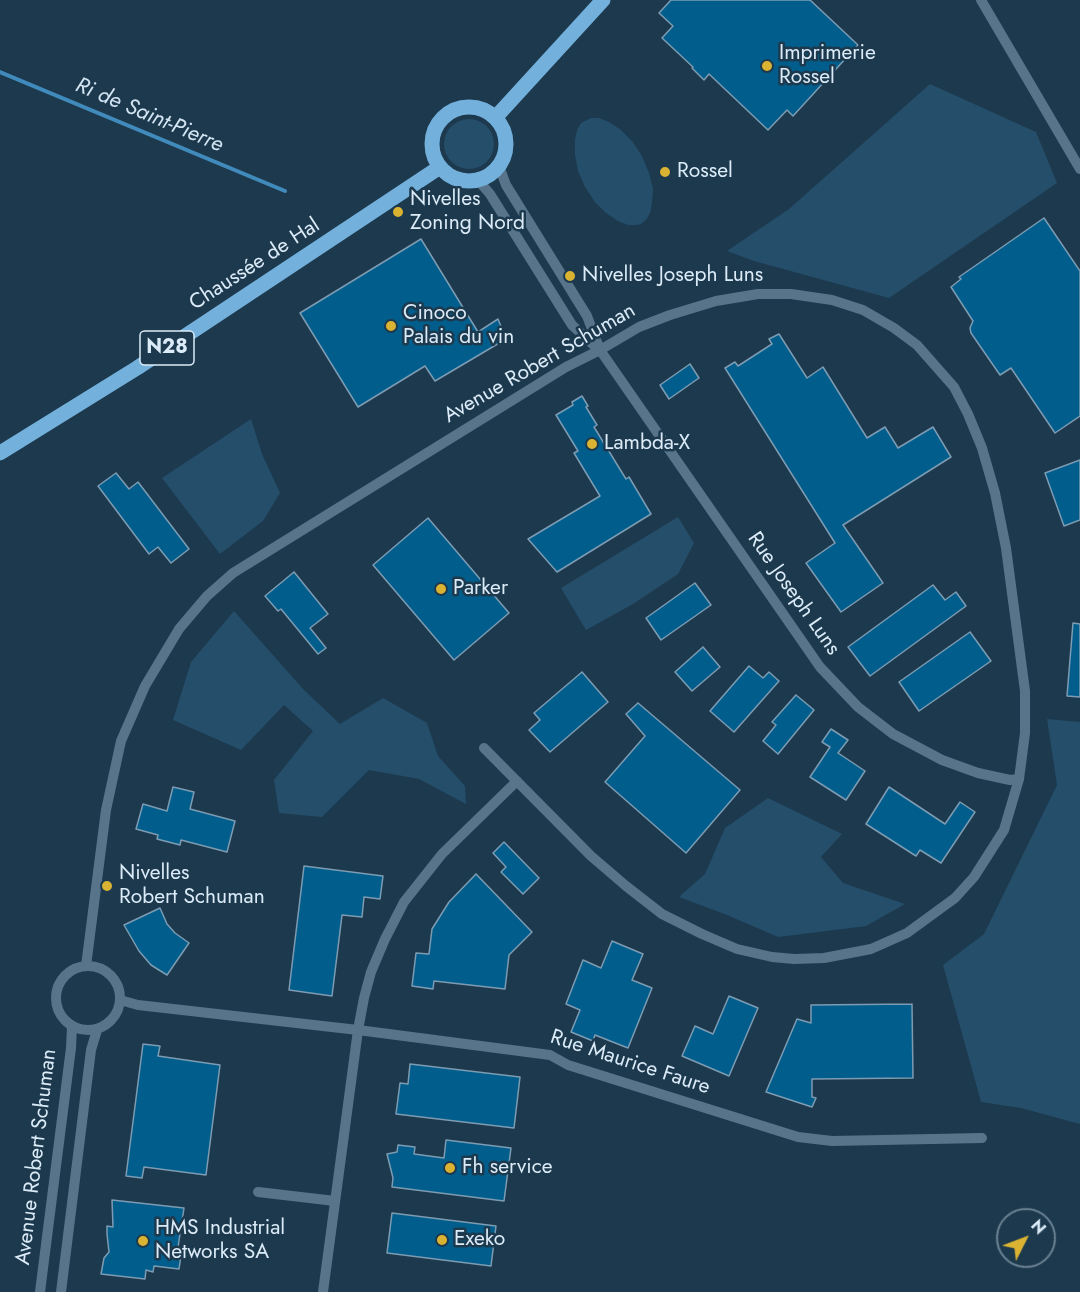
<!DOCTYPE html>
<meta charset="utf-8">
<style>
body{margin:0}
#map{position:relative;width:1080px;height:1292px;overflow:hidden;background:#1d394d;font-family:Jost,sans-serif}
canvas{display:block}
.north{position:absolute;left:996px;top:1208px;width:60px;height:60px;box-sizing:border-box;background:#1d394d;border:2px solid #698091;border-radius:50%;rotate:48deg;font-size:16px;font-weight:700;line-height:24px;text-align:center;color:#dbebf8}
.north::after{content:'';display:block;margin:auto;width:21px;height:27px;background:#dab333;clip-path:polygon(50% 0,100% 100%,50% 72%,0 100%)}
</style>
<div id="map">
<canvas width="1080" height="1292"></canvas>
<div class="north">N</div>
</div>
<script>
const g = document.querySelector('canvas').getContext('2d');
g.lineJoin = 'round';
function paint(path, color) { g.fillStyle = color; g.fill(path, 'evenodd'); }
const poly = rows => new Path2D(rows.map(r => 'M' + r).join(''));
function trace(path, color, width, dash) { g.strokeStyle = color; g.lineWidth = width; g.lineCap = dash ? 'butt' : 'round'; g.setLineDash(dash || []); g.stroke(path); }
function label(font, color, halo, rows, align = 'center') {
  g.font = font + ' Jost,sans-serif'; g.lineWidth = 5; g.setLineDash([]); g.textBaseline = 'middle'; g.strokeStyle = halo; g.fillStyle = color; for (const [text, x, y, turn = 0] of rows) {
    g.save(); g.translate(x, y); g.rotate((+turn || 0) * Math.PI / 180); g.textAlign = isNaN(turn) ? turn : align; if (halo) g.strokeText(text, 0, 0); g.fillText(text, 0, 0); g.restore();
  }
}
paint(poly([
 [930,84,1036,132,1057,183,889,298,754,261,727,251,789,209],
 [591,118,599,118,609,122,621,130,632,141,642,156,649,173,653,189,652,203,650,213,646,220,641,224,636,225,628,225,618,221,606,213,595,202,585,187,578,171,575,155,575,140,577,130,581,123],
 '444 144a25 25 0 1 1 50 0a25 25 0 1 1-50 0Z',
 [251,419,262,454,280,493,263,521,220,554,162,478],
 [678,517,694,543,678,574,633,604,586,630,561,588],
 [234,611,303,689,340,724,383,698,427,723,438,756,465,786,466,804,419,779,369,770,322,817,279,813,274,780,313,731,284,705,241,750,173,720,191,662],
 [1047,719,1080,722,1080,1124,1021,1108,981,1102,943,965,984,934,1057,785],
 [768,798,842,834,821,857,843,883,905,904,866,926,778,937,727,915,679,897,705,874,725,828]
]), '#254e6a');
trace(poly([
 [0,72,285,191]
]), '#408bbc', 4);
const building = poly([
 [671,0,810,0,858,45,793,116,787,110,768,130,709,74,704,80,692,68,693,67,662,38,673,26,659,13,671,0],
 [1044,218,1080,271,1080,416,1055,433,1011,368,1000,375,971,333,970,328,973,321,951,287,961,279,959,277,1044,218],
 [421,239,478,332,498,319,506,339,435,381,425,366,358,407,300,313,421,239],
 [779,334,807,378,823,367,867,438,885,427,898,448,933,427,951,457,843,525,883,583,841,612,806,563,835,543,725,368,735,362,738,366,772,344,769,339,779,334],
 [690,364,699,378,669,399,660,385,690,364],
 [582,396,588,406,586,407,597,425,594,427,626,479,629,477,651,514,557,572,528,539,600,496,574,453,578,451,556,415,573,405,572,402,582,396],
 [1080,460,1080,520,1064,526,1045,473,1080,460],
 [116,473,129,489,138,482,189,549,171,563,158,547,149,554,98,486,116,473],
 [428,518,509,613,454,660,373,565,428,518],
 [294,572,328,614,310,628,326,648,318,654,281,609,278,611,265,596,294,572],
 [695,583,711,605,661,640,646,618,695,583],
 [933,585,945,600,956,592,966,606,870,676,848,647,933,585],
 [1073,623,1080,624,1080,697,1067,696,1073,623],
 [970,632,991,661,919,711,899,682,970,632],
 [703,647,720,667,692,691,675,672,703,647],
 [749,666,763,678,769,672,779,681,734,732,710,711,749,666],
 [582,672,608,702,550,752,529,730,540,720,534,713,582,672],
 [796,695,814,710,778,754,763,741,776,725,772,722,796,695],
 [638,703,740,790,686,853,605,782,645,736,626,714,638,703],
 [831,729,848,740,838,753,865,771,846,800,810,777,830,747,822,742,831,729],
 [173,787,194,792,190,809,235,821,227,852,181,840,180,845,157,839,158,835,136,829,143,804,167,811,173,787],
 [889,787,945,824,960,802,975,812,941,863,920,850,916,856,866,824,889,787],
 [504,842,539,878,523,894,501,872,506,867,493,853,504,842],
 [304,866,383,876,380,899,364,897,362,917,342,915,332,996,289,990,304,866],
 [476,874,532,932,509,955,505,989,434,981,433,989,412,986,416,953,429,954,432,929,449,902,476,874],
 [160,908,167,924,175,933,189,943,167,975,151,965,139,951,124,925,160,908],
 [612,941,643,954,632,980,652,988,628,1048,595,1035,593,1041,571,1032,580,1010,566,1004,583,960,601,968,612,941],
 [729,996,758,1008,729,1076,682,1056,695,1026,713,1034,729,996],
 [912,1004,913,1078,812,1079,812,1097,816,1098,812,1107,766,1092,797,1019,811,1023,811,1005,912,1004],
 [143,1044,160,1046,158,1056,220,1065,206,1175,144,1167,142,1178,126,1176,143,1044],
 [410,1064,520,1077,514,1128,396,1114,400,1083,408,1084,410,1064],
 [446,1140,511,1148,504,1201,392,1187,393,1178,387,1154,397,1152,398,1145,415,1147,414,1154,444,1158,446,1140],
 [112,1200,184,1208,178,1247,182,1248,179,1269,154,1266,153,1272,146,1270,145,1279,101,1274,104,1258,109,1252,107,1234,107,1226,113,1227,112,1200],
 [392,1213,496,1226,491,1266,387,1253,392,1213]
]);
paint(building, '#015e8c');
trace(building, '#7d9cb3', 1.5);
trace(poly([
 [981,0,1080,169],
 [499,166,506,185,587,316,600,350,820,667,858,707,893,734,942,760,978,773,1010,780,1019,779],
 [478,180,490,194,572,325,597,348],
 '56 998a32 32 0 1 1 64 0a32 32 0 1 1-64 0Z',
 [86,966,106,810,121,741,145,686,179,629,207,596,233,573,566,367,600,350,639,327,670,315,716,301,758,294,791,294,832,300,863,310,894,328,917,345,954,387,968,414,982,448,995,493,1006,548,1025,691,1025,733,1019,779,1004,830,974,877,955,898,907,933,871,949,824,958,794,959,772,957,737,949,702,934,662,914,626,886,591,856,484,748],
 [120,1000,138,1005,358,1030,550,1055,568,1065,798,1137,832,1141,982,1138],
 [258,1192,335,1201],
 [40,1292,71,1048,72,1027],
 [61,1292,91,1050,97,1030],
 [323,1292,358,1030,364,998,371,972,385,939,404,902,442,854,517,781]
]), '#57748a', 10);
trace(poly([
 '432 144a37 37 0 1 1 74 0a37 37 0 1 1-74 0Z',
 [495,118,603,0],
 [0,453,137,368,440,167]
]), '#73b1dc', 15);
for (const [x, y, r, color] of [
 [767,66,6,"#dab333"],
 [665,172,6,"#dab333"],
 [398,212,6,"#dab333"],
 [570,276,6,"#dab333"],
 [391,326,6,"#dab333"],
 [592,444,6,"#dab333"],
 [441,589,6,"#dab333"],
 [107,886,6,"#dab333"],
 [450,1168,6,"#dab333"],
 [442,1240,6,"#dab333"],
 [143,1241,6,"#dab333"]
]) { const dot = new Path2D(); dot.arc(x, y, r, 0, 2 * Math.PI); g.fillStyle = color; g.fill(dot); trace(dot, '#1d394d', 2); }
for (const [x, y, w] of [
 [167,348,54]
]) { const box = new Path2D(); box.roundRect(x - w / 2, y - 17, w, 34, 4.5); g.fillStyle = '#1d394d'; g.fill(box); trace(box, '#dbebf8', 1.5); }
label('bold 20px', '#dbebf8', null, [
 ["N28",167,348]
]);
label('21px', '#dbebf8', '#1d394d', [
 ["Imprimerie",779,54],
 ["Rossel",779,78],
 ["Rossel",677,172],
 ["Nivelles",410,200],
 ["Zoning Nord",410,224],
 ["Nivelles Joseph Luns",582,276],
 ["Cinoco",403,314],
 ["Palais du vin",403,338],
 ["Lambda-X",604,444],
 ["Parker",453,589],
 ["Nivelles",119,874],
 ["Robert Schuman",119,898],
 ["Fh service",462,1168],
 ["HMS Industrial",155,1229],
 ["Networks SA",155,1253],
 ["Exeko",454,1240]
], 'left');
label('21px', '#dbebf8', '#1d394d', [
 ["Chaussée de Hal",255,265,-33],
 ["Avenue Robert Schuman",540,364,-30],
 ["Rue Joseph Luns",793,594,55],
 ["Rue Maurice Faure",630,1063,18],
 ["Avenue Robert Schuman",37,1157,-83]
]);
label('italic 22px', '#d3e5f3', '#1d394d', [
 ["Ri de Saint-Pierre",149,116,23]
]);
</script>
